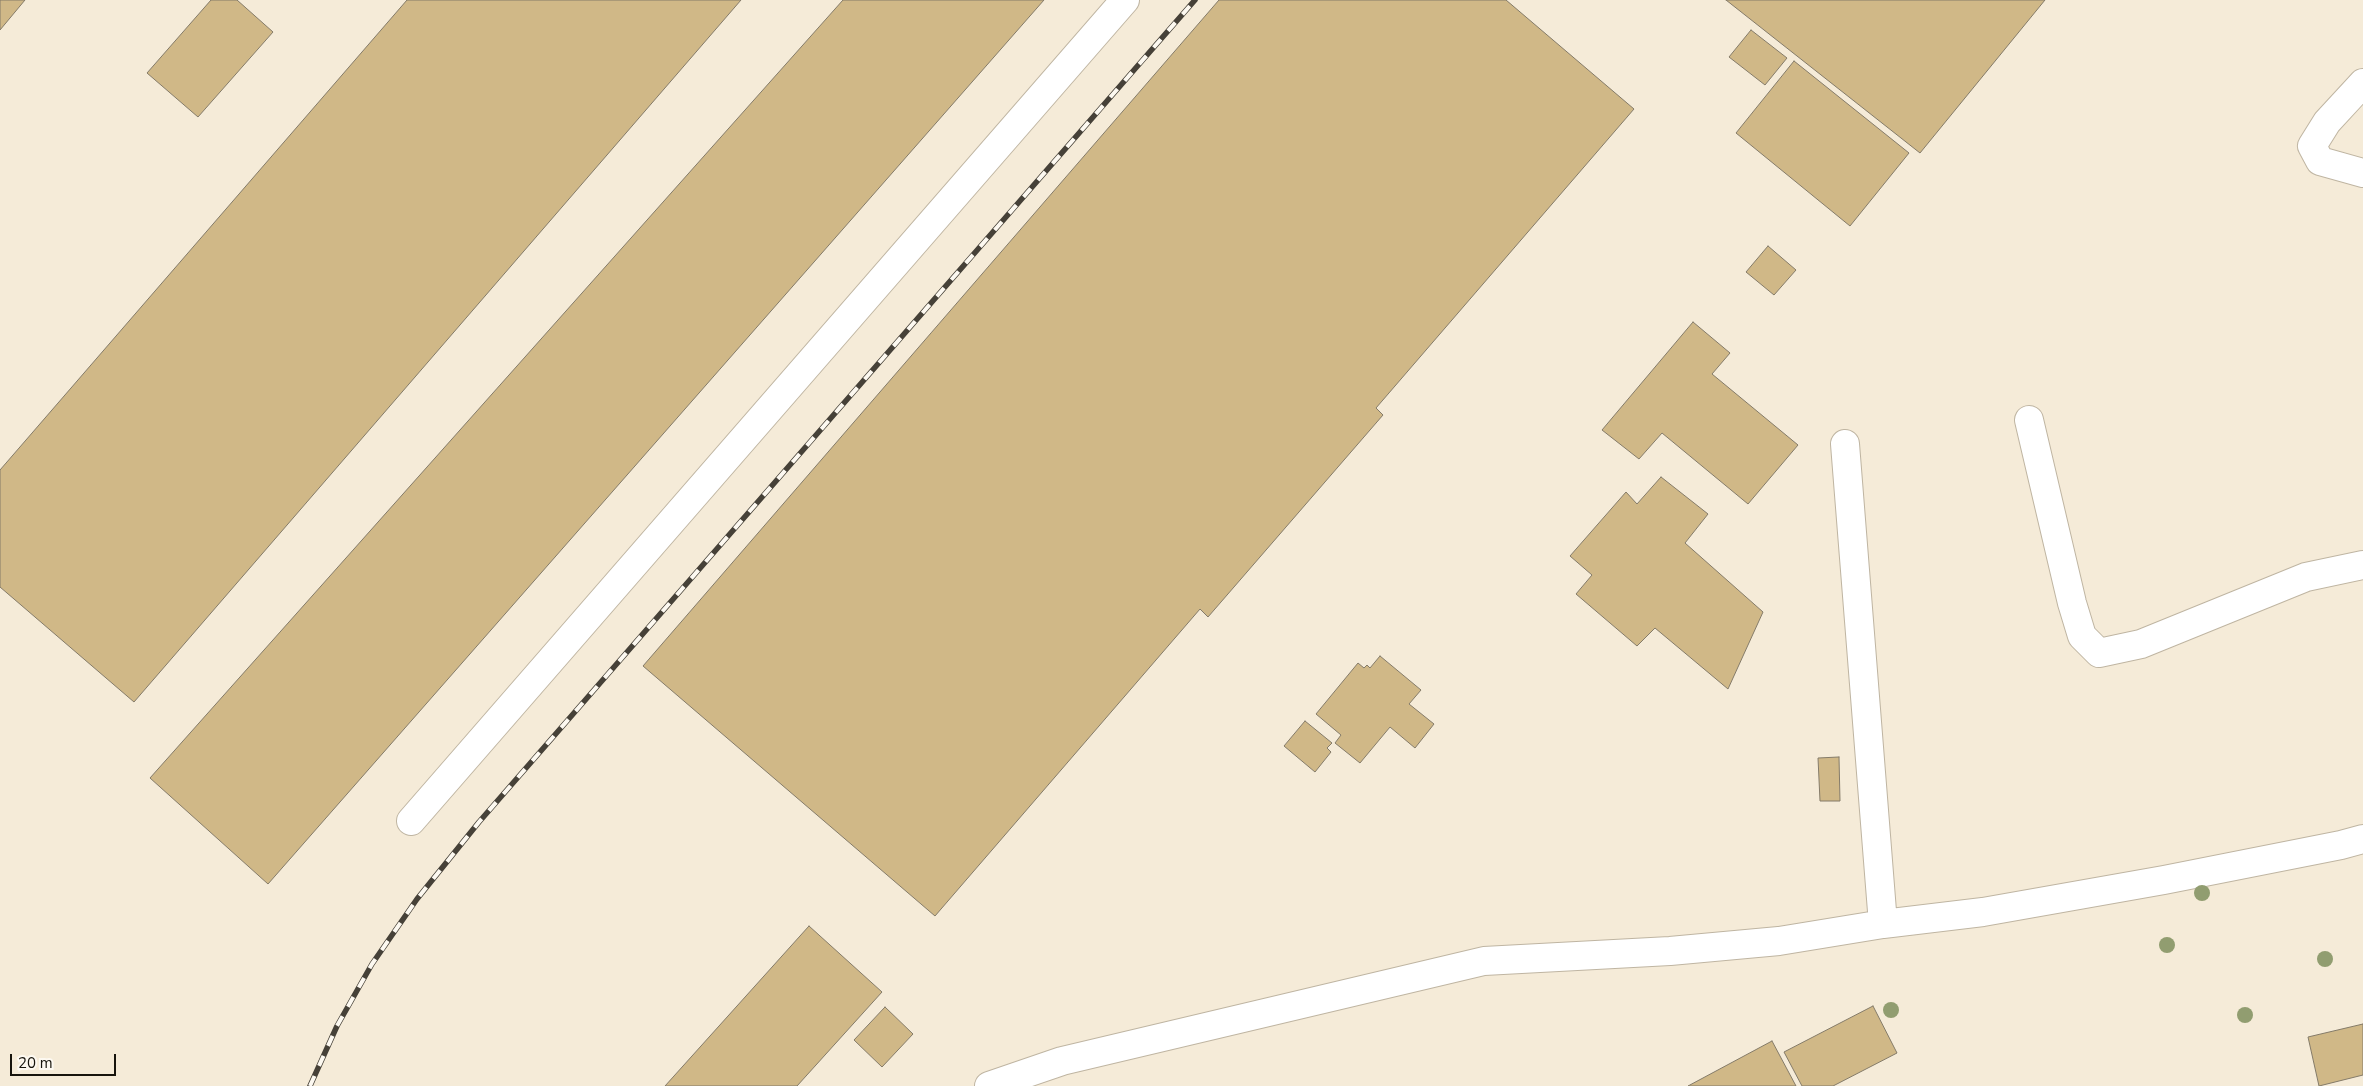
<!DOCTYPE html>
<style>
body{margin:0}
#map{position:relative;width:2363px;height:1086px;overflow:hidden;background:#f5ebd8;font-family:"Nunito Sans",sans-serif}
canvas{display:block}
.scale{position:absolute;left:10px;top:1054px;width:106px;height:22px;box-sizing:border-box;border:2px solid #17140d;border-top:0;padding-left:6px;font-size:15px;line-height:18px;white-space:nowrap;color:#17140d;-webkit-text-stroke:4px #fdf9f1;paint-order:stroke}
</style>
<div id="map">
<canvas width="2363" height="1086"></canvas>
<div class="scale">20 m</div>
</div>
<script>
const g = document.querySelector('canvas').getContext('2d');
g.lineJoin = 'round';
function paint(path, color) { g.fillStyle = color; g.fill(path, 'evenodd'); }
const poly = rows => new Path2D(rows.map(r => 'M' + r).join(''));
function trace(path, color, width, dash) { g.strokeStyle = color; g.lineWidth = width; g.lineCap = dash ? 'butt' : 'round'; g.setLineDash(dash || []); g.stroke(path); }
const building = poly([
 [0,0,25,0,0,30,0,0],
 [211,0,237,0,273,32,198,117,147,73,211,0],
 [407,0,741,0,134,702,0,587,0,470,407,0],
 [843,0,1044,0,268,884,150,778,843,0],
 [1219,0,1506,0,1634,109,1376,408,1383,415,1208,617,1200,609,935,916,643,666,1219,0],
 [1726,0,2045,0,1920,153,1726,0],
 [1751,30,1787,58,1765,85,1729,57,1751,30],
 [1794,61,1909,153,1850,226,1736,133,1794,61],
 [1768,246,1796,270,1774,295,1746,272,1768,246],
 [1693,322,1730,353,1712,374,1798,445,1748,504,1662,433,1639,459,1602,430,1693,322],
 [1661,477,1708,514,1685,543,1763,612,1728,689,1655,628,1637,646,1576,594,1592,575,1570,556,1626,492,1637,504,1661,477],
 [1380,656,1421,690,1409,704,1434,724,1415,748,1390,727,1360,763,1335,743,1341,735,1316,714,1358,663,1364,668,1367,665,1370,668,1380,656],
 [1305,721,1332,743,1327,748,1331,752,1315,772,1284,746,1305,721],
 [1839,757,1840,801,1820,801,1818,758,1839,757],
 [809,926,882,992,797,1086,665,1086,809,926],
 [1873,1006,1897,1053,1833,1086,1802,1086,1784,1052,1873,1006],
 [885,1007,913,1034,882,1067,854,1040,885,1007],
 [2363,1024,2363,1075,2319,1086,2308,1037,2363,1024],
 [1772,1041,1796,1086,1688,1086,1772,1041]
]);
paint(building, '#d0b887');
trace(building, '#847b69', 1);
const minor = poly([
 [2363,83,2327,122,2312,146,2320,161,2363,173],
 [2029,420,2072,603,2082,636,2099,653,2141,644,2306,577,2363,565],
 [1845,444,1883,924],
 [411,821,1125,0],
 [989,1086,1062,1061,1484,961,1670,951,1779,941,1883,924,1983,912,2164,880,2341,845,2363,839]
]);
trace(minor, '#bfb5a2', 30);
trace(minor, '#fff', 28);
const rail = poly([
 [310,1086,337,1026,372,964,417,899,479,822,1195,0]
]);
trace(rail, '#464138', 5.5);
trace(rail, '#fdf9f1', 4, [11]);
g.fillStyle = '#919d70';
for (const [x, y] of [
 [2202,893],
 [2167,945],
 [2325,959],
 [1891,1010],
 [2245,1015]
]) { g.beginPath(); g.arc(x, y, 8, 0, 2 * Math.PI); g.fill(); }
</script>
